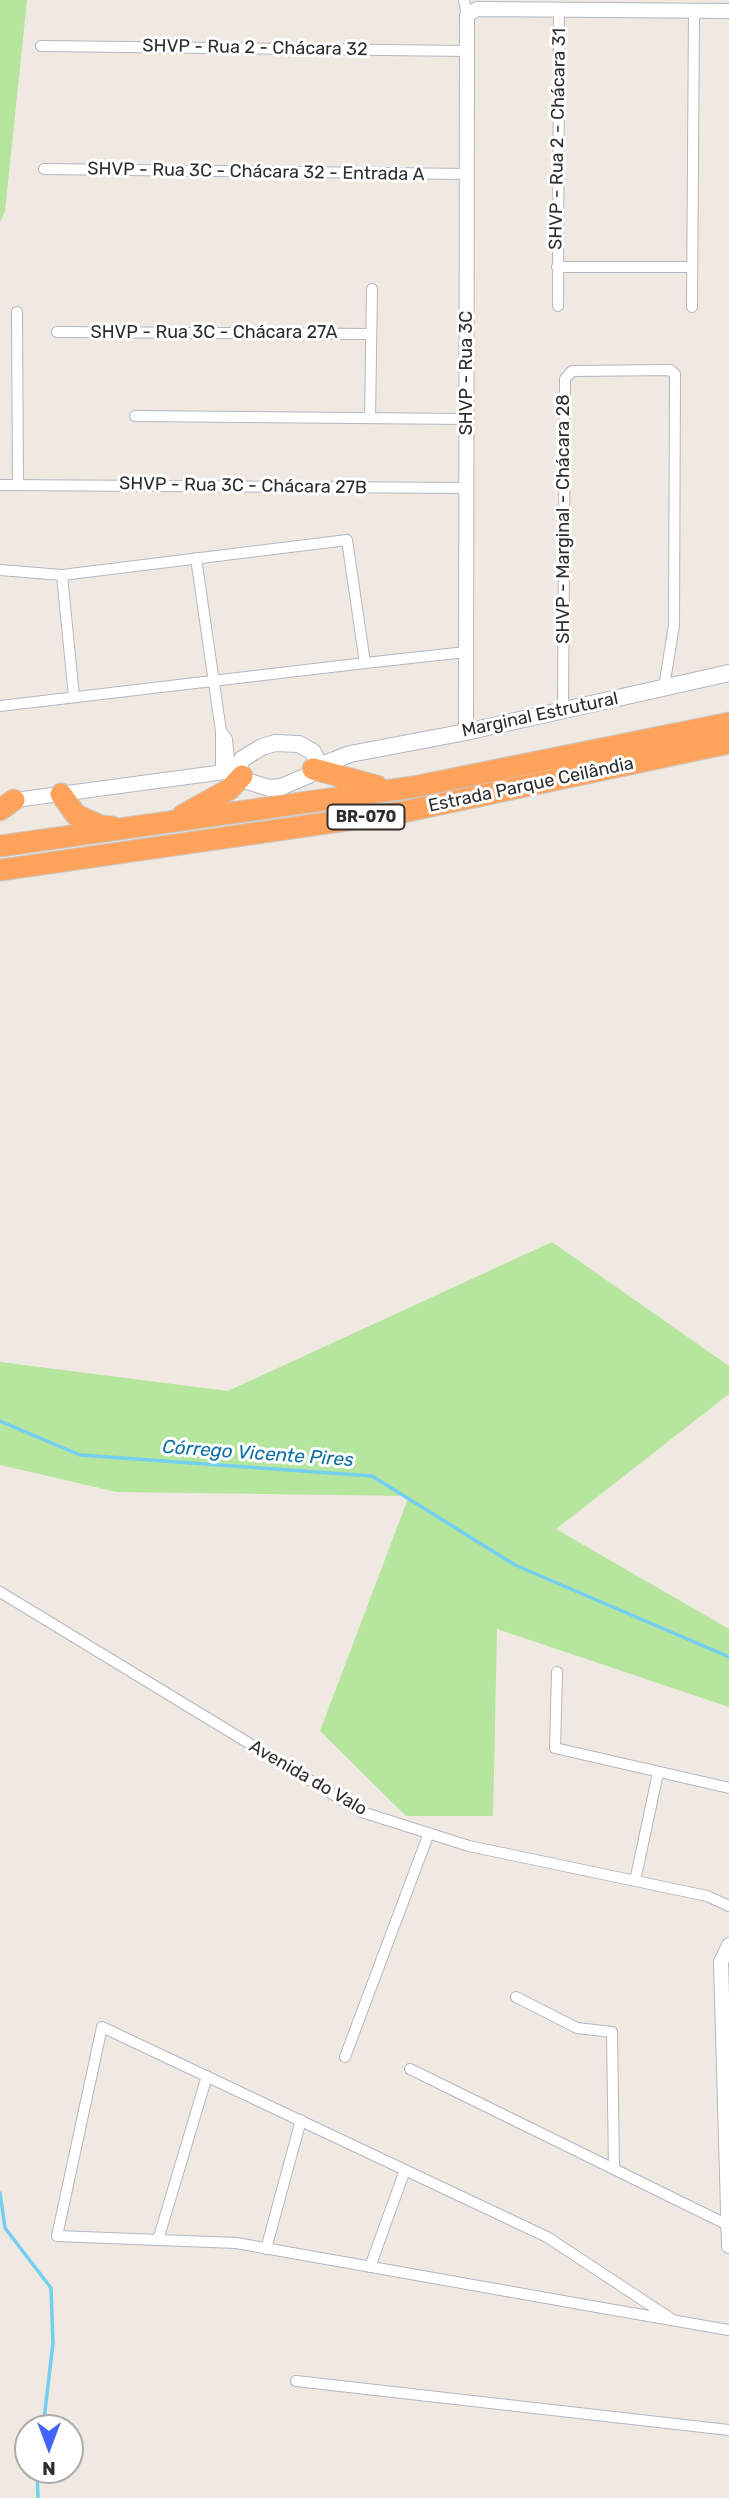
<!DOCTYPE html>
<meta charset="utf-8">
<style>
body{margin:0}
#map{position:relative;width:729px;height:2498px;overflow:hidden;background:#efe9e1;font-family:Rubik,sans-serif}
canvas{display:block}
.north{position:absolute;left:14px;top:2414px;width:70px;height:70px;box-sizing:border-box;background:#fff;border:2px solid #ababab;border-radius:50%;rotate:180deg;font-size:19px;font-weight:700;line-height:28px;text-align:center;color:#2e2e2e}
.north::after{content:'';display:block;margin:auto;width:24px;height:32px;background:#4264fb;clip-path:polygon(50% 0,100% 100%,50% 72%,0 100%)}
</style>
<div id="map">
<canvas width="729" height="2498"></canvas>
<div class="north">N</div>
</div>
<script>
const g = document.querySelector('canvas').getContext('2d');
g.lineJoin = 'round';
function paint(path, color) { g.fillStyle = color; g.fill(path, 'evenodd'); }
const poly = rows => new Path2D(rows.map(r => 'M' + r).join(''));
function trace(path, color, width, dash) { g.strokeStyle = color; g.lineWidth = width; g.lineCap = dash ? 'butt' : 'round'; g.setLineDash(dash || []); g.stroke(path); }
function label(font, color, halo, rows, align = 'center') {
  g.font = font + ' Rubik,sans-serif'; g.lineWidth = 6; g.setLineDash([]); g.textBaseline = 'middle'; g.strokeStyle = halo; g.fillStyle = color; for (const [text, x, y, turn = 0] of rows) {
    g.save(); g.translate(x, y); g.rotate((+turn || 0) * Math.PI / 180); g.textAlign = isNaN(turn) ? turn : align; if (halo) g.strokeText(text, 0, 0); g.fillText(text, 0, 0); g.restore();
  }
}
paint(poly([
 [0,0,27,0,5,211,0,222],
 [552,1242,729,1366,729,1394,556,1529,729,1629,729,1707,497,1629,493,1816,406,1816,320,1731,409,1496,117,1492,0,1465,0,1362,228,1391]
]), '#b6e59e');
trace(poly([
 [0,1421,80,1455,372,1476,515,1565,729,1657],
 [0,2193,5,2228,51,2288,53,2343,43,2428],
 [37,2470,38,2498]
]), '#75cff0', 3.5);
const minor = poly([
 [464,0,467,15],
 [41,46,468,51],
 [44,169,467,174],
 [557,267,691,267],
 [558,306,559,11],
 [692,307,694,11],
 [17,312,18,485],
 [57,332,371,334],
 [135,416,467,419],
 [370,418,372,289],
 [0,485,468,488],
 [196,558,221,731,221,772],
 [0,570,62,575,347,540,365,663,0,706],
 [62,575,74,697],
 [365,663,466,652],
 [563,711,565,379,572,371,670,370,675,374,674,625,664,687],
 [221,731,227,739,230,771],
 [0,1592,362,1812,469,1846,707,1896,729,1906],
 [557,1672,555,1748,729,1788],
 [635,1881,658,1773],
 [516,1997,577,2028,612,2032,614,2169],
 [345,2057,429,1833],
 [410,2069,728,2225],
 [158,2240,207,2076],
 [266,2249,301,2120],
 [370,2267,405,2170],
 [673,2320,547,2237,102,2027,57,2236,236,2243,597,2307,729,2330],
 [296,2381,729,2430]
]);
const tertiary = poly([
 [466,732,467,15,477,9,729,11],
 [8,801,239,770],
 [729,1945,721,1962,729,2246]
]);
const secondary = poly([
 [275,743,299,744,313,752,317,760,309,775,281,787,269,788,247,781,239,770,242,759,262,747,275,743],
 [314,768,350,754,466,732,729,673]
]);
const motorway = poly([
 [313,769,377,786],
 [61,794,76,815,101,826,112,827],
 [0,810,14,800],
 [183,815,230,789,242,776],
 [0,846,413,787,729,723],
 [0,870,403,812,729,743]
]);
trace(minor, '#b4b7c1', 12);
trace(tertiary, '#b4b7c1', 16);
trace(secondary, '#b4b7c1', 18);
trace(motorway, '#c9c9c9', 23);
trace(minor, '#fff', 10);
trace(tertiary, '#fff', 14);
trace(secondary, '#fff', 16);
trace(motorway, '#ffa35c', 21);
for (const [x, y, w] of [
 [366,817,77]
]) { const box = new Path2D(); box.roundRect(x - w / 2, y - 12.5, w, 25, 5); g.fillStyle = '#fff'; g.fill(box); trace(box, '#2e2e2e', 2); }
label('bold 16px', '#2e2e2e', null, [
 ["BR-070",366,817]
]);
label('18px', '#2e2e2e', '#fff', [
 ["SHVP - Rua 2 - Chácara 32",255,48,1],
 ["SHVP - Rua 2 - Chácara 31",558,139,-89],
 ["SHVP - Rua 3C - Chácara 32 - Entrada A",256,172,1],
 ["SHVP - Rua 3C - Chácara 27A",214,333],
 ["SHVP - Rua 3C",467,373,-90],
 ["SHVP - Rua 3C - Chácara 27B",243,486,1],
 ["SHVP - Marginal - Chácara 28",564,519,-90],
 ["Marginal Estrutural",540,715,-12],
 ["Estrada Parque Ceilândia",531,785,-12],
 ["Avenida do Valo",308,1778,30]
]);
label('italic 19px', '#0d6fa3', '#fff', [
 ["Córrego Vicente Pires",258,1454,4]
]);
</script>
